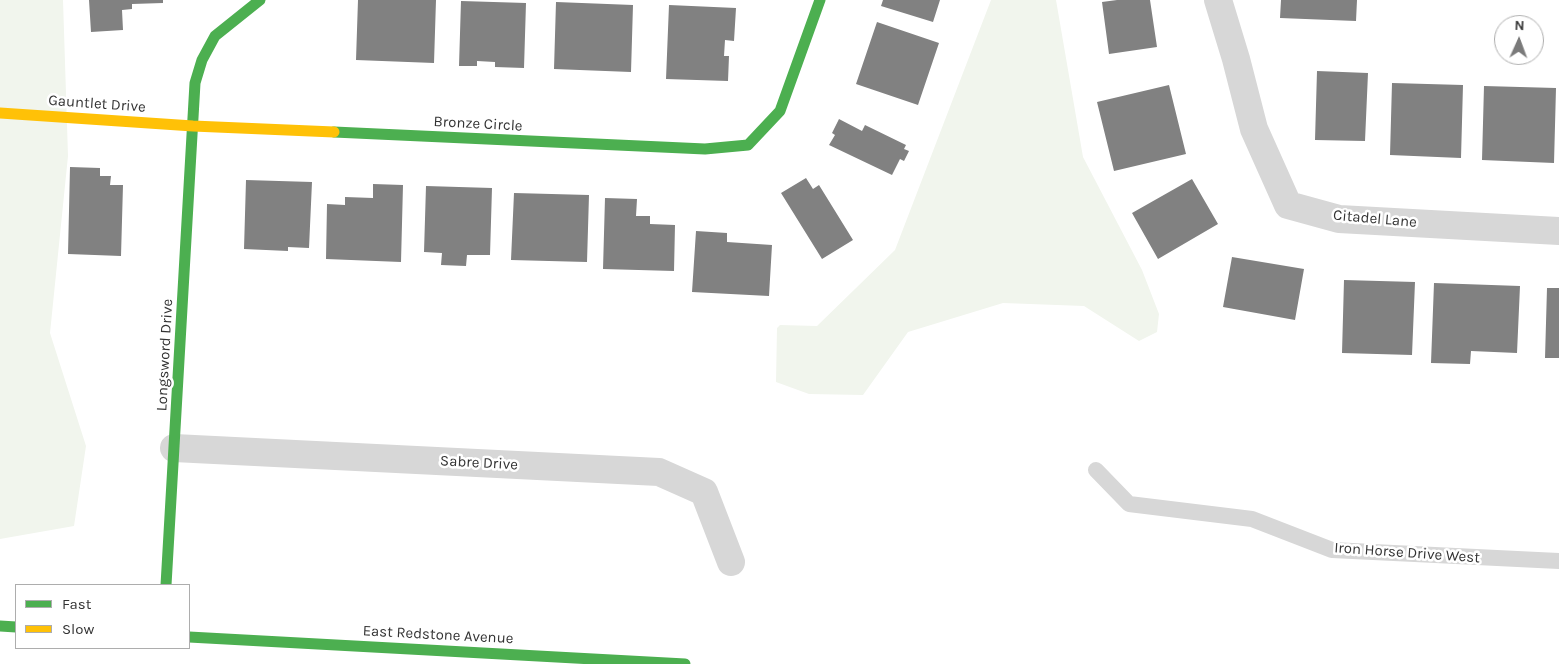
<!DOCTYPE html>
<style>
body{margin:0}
#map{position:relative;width:1559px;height:664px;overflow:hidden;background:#fff;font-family:Karla,sans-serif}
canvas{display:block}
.legend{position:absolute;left:15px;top:584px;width:175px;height:65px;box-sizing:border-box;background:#fff;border:1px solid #adadad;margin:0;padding:6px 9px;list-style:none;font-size:15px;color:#333}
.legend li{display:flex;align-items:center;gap:10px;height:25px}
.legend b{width:25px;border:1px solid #adadad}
.north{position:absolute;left:1494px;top:15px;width:50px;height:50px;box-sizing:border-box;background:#fff;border:1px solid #adadad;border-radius:50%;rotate:2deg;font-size:14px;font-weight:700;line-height:20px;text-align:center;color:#333}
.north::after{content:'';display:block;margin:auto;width:18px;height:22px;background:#7a7a7a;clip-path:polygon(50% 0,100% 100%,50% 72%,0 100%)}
</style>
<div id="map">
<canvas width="1559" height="664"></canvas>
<ul class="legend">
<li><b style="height:6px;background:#4caf50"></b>Fast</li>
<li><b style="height:6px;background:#ffc107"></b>Slow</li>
</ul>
<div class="north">N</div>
</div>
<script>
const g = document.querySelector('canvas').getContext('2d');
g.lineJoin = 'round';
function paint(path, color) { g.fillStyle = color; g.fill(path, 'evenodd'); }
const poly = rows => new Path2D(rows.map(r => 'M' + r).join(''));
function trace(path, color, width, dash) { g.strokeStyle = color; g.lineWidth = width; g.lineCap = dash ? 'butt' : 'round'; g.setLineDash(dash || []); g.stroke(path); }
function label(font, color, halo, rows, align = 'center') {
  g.font = font + ' Karla,sans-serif'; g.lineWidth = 5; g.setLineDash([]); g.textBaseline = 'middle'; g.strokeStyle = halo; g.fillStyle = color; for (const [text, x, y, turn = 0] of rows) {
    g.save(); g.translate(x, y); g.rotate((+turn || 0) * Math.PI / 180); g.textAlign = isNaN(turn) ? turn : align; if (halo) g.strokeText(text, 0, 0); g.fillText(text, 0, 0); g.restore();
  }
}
paint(poly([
 [0,0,63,0,68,156,50,333,86,446,74,526,0,539],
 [991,0,1056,0,1083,157,1142,270,1159,314,1157,332,1139,341,1084,306,1003,303,908,332,863,395,809,394,776,382,777,328,780,325,817,326,895,250]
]), '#f1f5ed');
paint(poly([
 [89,0,163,0,163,3,132,4,132,9,122,10,123,30,91,32],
 [358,0,436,0,434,63,356,60],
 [883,0,940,0,933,22,881,6],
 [1117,0,1150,0,1157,47,1109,54,1102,2],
 [1281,0,1357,0,1356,21,1280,18],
 [461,1,526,3,524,68,495,67,495,62,477,61,477,66,459,66],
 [556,2,633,5,631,72,554,69],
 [669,5,736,8,734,41,725,40,724,56,729,56,728,81,666,79],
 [877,22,939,43,918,105,856,84],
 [1317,71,1368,73,1365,141,1315,140],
 [1392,83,1463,85,1461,158,1390,155],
 [1169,85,1186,154,1114,171,1097,102],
 [1484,86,1556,88,1554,163,1482,160],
 [839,119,862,131,865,125,906,145,904,149,909,151,904,161,900,159,892,175,829,145,835,135,832,133],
 [70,167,100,168,100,176,111,176,110,185,123,185,121,256,68,254],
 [806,178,813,189,819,185,853,240,822,259,781,193],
 [1192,179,1218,224,1158,259,1132,213],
 [246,180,312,182,309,248,288,247,288,251,244,249],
 [373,184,403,185,401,262,326,259,327,204,345,205,345,197,373,198],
 [426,186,492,188,490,255,467,255,466,266,441,265,442,253,424,252],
 [514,193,589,195,587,262,511,260],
 [605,198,637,199,636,216,650,216,650,224,675,225,674,271,603,269],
 [696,231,727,233,727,242,772,245,769,296,692,292],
 [1232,257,1304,269,1295,320,1223,307],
 [1344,280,1415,282,1412,355,1342,353],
 [1434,283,1520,286,1517,353,1471,351,1470,364,1431,363],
 [1547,288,1559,288,1559,358,1545,358]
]), '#818181');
trace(poly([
 [1096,470,1129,504,1252,519,1332,550,1559,561]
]), '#d7d7d7', 16);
trace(poly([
 [1218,0,1236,59,1254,129,1288,205,1339,219,1559,231],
 [174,448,659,472,704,492,731,562]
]), '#d7d7d7', 28);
trace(poly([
 [334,132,705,149,748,145,780,111,820,0],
 [166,585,195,83,202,60,215,36,260,0],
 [0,626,16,627],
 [189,637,685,664]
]), '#4caf50', 11);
trace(poly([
 [0,113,193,126,334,132]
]), '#ffc107', 11);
label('15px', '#333', '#fff', [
 ["Gauntlet Drive",97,104,4],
 ["Bronze Circle",478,124,3],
 ["Citadel Lane",1375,219,5],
 ["Longsword Drive",165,355,-87],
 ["Sabre Drive",479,463,3],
 ["Iron Horse Drive West",1407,553,4],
 ["East Redstone Avenue",438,635,3]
]);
</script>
